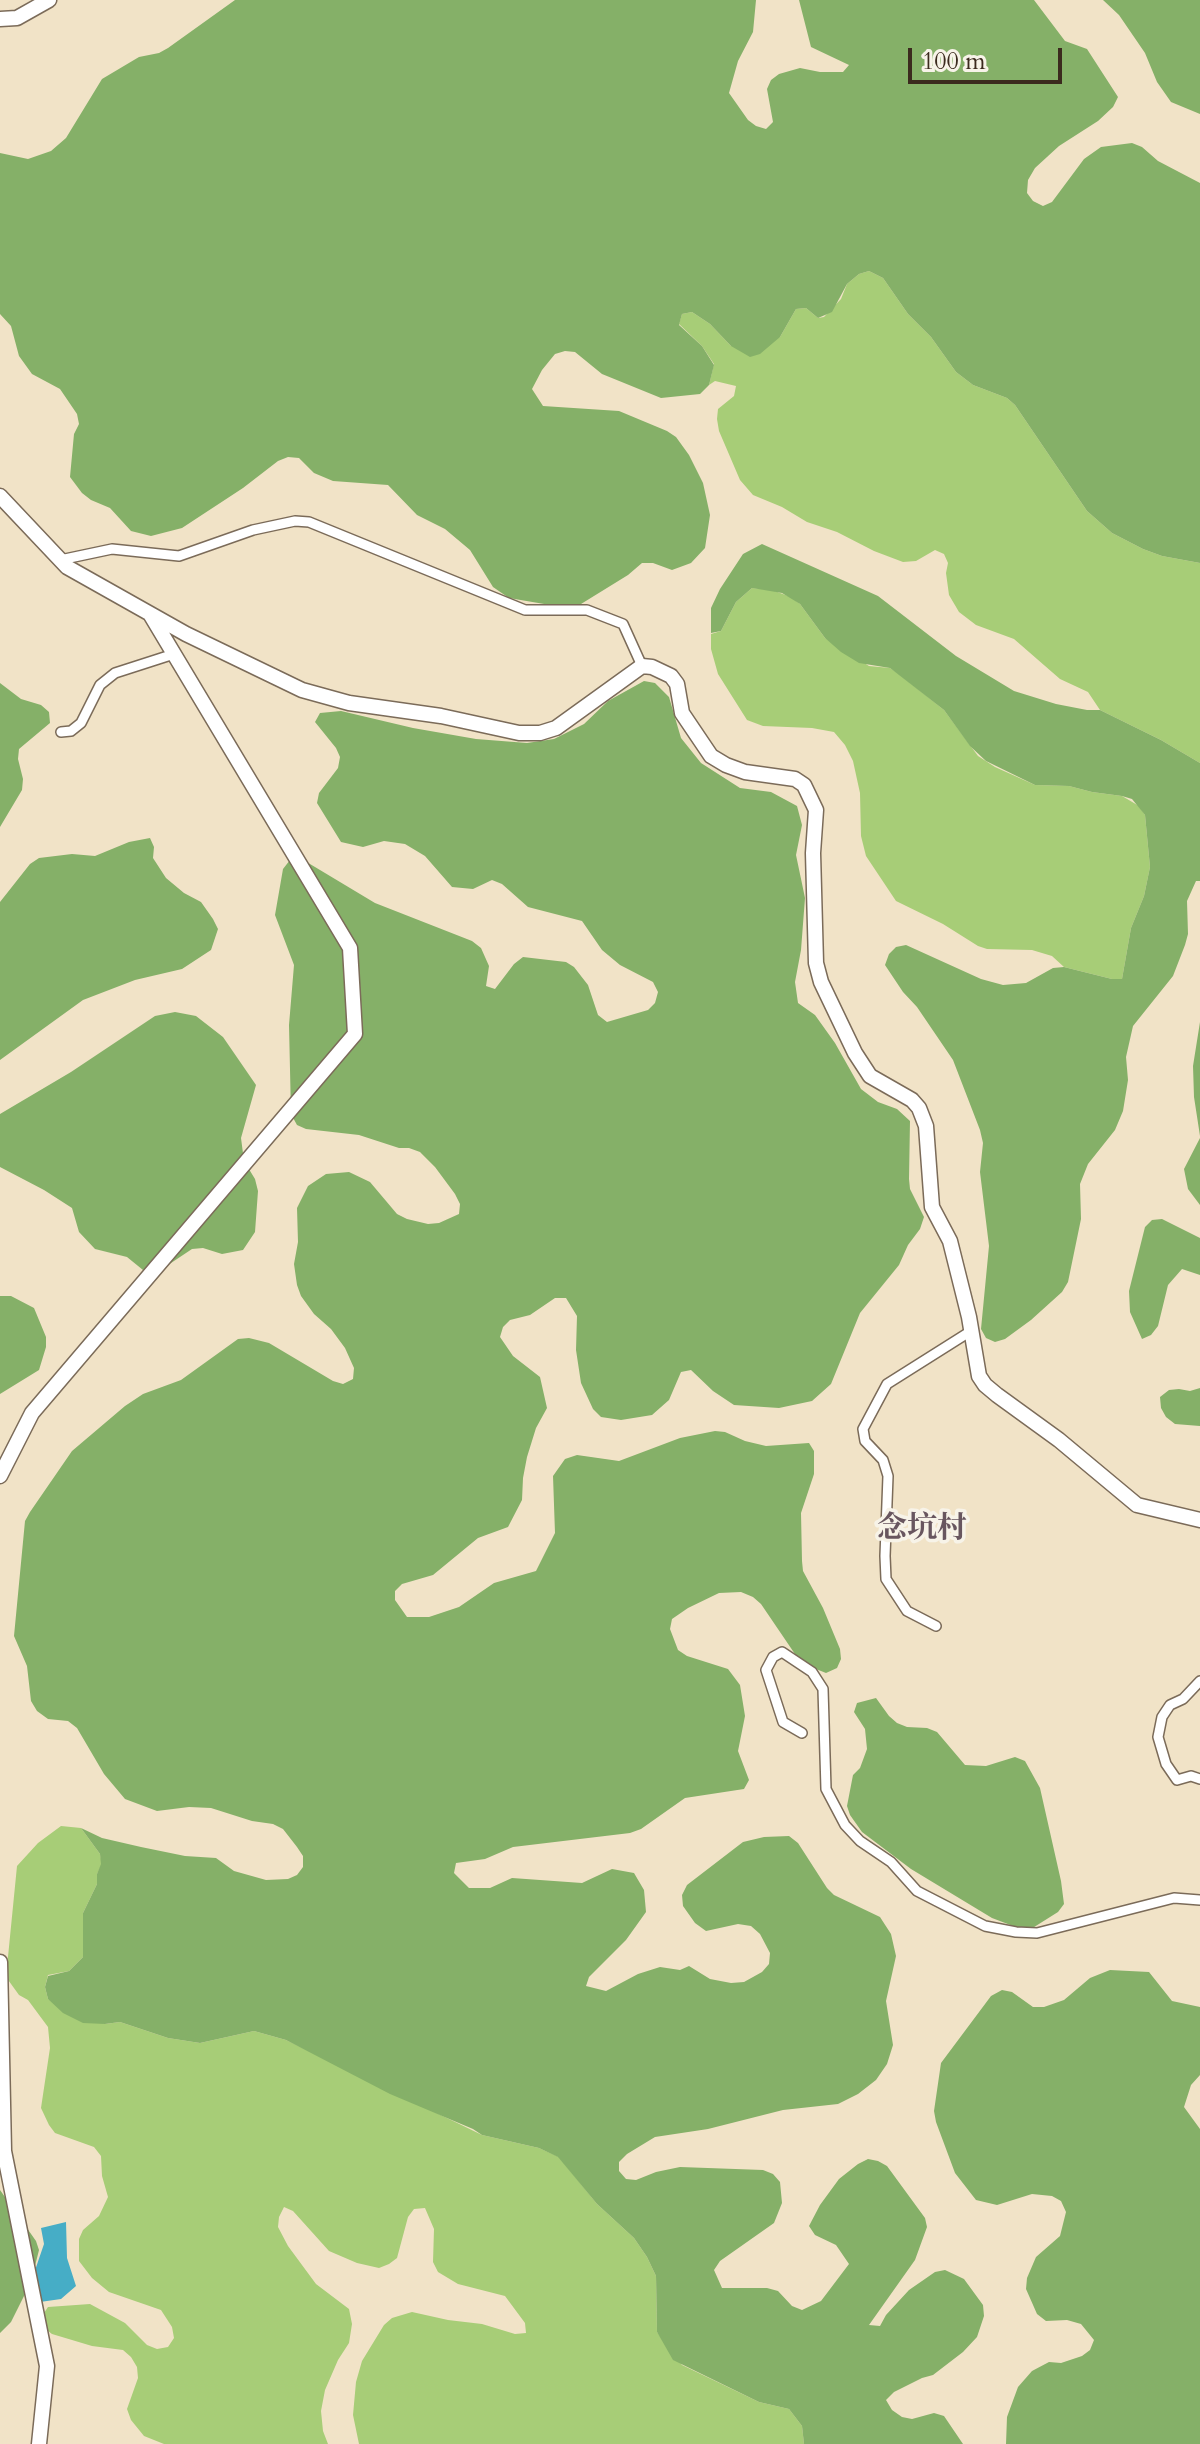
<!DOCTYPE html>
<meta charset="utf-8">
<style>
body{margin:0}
#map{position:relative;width:1200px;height:2444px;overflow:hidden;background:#f1e3c7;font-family:Cardo,serif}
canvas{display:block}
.scale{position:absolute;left:908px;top:48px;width:154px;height:36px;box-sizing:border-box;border:4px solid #3b2a1e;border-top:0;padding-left:10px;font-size:24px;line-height:28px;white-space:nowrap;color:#3b2a1e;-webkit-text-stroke:6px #f7f3e8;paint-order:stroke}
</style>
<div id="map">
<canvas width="1200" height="2444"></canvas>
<div class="scale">100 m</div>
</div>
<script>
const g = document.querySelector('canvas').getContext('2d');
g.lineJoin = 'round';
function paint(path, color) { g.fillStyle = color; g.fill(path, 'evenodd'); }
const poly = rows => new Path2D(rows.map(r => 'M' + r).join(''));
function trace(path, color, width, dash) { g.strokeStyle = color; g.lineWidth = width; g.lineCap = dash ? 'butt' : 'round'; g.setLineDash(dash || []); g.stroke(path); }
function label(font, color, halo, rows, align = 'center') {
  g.font = font + ' Cardo,"Noto Serif SC",serif'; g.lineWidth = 7; g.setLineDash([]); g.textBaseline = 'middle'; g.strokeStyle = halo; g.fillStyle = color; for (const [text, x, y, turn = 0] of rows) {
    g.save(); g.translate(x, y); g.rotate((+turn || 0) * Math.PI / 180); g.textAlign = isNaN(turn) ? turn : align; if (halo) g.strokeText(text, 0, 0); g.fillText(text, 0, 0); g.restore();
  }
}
paint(poly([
 [869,271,883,278,908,314,931,337,956,372,973,385,1007,398,1015,405,1087,511,1112,533,1143,549,1162,556,1200,563,1200,763,1161,740,1100,710,1088,692,1060,679,1014,639,976,625,959,612,949,595,946,573,948,563,944,554,935,550,916,561,903,562,874,551,837,532,807,522,782,507,753,495,740,480,719,431,717,419,718,409,734,396,736,386,715,381,709,385,714,364,702,346,679,324,682,314,692,312,710,324,731,346,780,337,796,309,806,308,818,318,824,317,841,299,847,284,859,274],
 [752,588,772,590,791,597,800,604,825,638,869,666,890,668,899,674,944,710,978,756,995,767,1035,785,1069,786,1092,792,1122,796,1139,806,1145,815,1150,867,1144,896,1131,928,1122,979,1112,979,1064,967,1052,956,1032,950,987,949,978,946,943,924,896,901,866,856,861,836,860,793,853,761,845,745,834,732,812,728,763,726,747,720,718,674,711,649,711,634,721,631,736,602],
 [61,1826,81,1828,100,1854,102,1864,97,1874,97,1884,83,1913,83,1957,69,1971,48,1975,45,1987,48,1999,105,2024,120,2022,168,2038,200,2043,254,2031,286,2040,482,2135,539,2148,559,2157,597,2204,634,2238,647,2257,656,2276,657,2332,682,2365,759,2402,789,2409,802,2426,804,2444,359,2444,353,2415,356,2382,362,2361,384,2325,392,2318,412,2312,448,2320,482,2324,515,2334,526,2333,525,2323,505,2296,458,2284,438,2272,433,2262,434,2229,425,2208,414,2209,408,2217,397,2258,389,2264,379,2268,357,2263,329,2251,293,2211,284,2207,279,2217,278,2227,288,2246,316,2284,349,2309,352,2324,349,2343,338,2360,325,2390,321,2411,323,2431,328,2444,164,2444,144,2436,131,2420,127,2409,138,2378,137,2367,131,2357,123,2350,92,2346,52,2334,43,2327,42,2316,48,2307,90,2304,125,2323,147,2345,157,2349,168,2347,174,2338,172,2327,161,2310,109,2292,92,2278,79,2261,79,2239,83,2230,99,2216,108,2197,102,2176,101,2156,94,2147,55,2133,49,2125,41,2108,50,2048,48,2027,28,2000,19,1995,6,1977,17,1866,38,1843]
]), '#a7cd77');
paint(poly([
 [235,0,756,0,753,32,738,61,729,93,748,120,756,126,766,129,773,122,767,89,771,80,779,74,800,68,820,72,843,72,849,65,811,47,799,0,1034,0,1065,41,1087,49,1118,97,1113,107,1098,121,1059,146,1035,168,1028,180,1027,193,1033,201,1043,206,1052,202,1084,159,1101,147,1132,143,1142,147,1158,161,1200,183,1200,563,1162,556,1143,549,1112,533,1087,511,1015,405,1007,398,973,385,956,372,931,337,908,314,883,278,869,271,859,274,847,284,832,312,818,318,806,308,796,309,780,337,760,354,750,357,731,346,710,324,692,312,682,314,679,325,702,346,714,365,709,385,700,394,661,398,602,374,575,352,565,351,555,354,542,370,532,389,543,406,619,411,667,431,676,437,689,455,703,483,710,515,705,548,691,563,672,570,653,563,642,563,628,575,581,604,550,605,509,598,493,587,470,550,445,529,417,515,388,485,333,481,314,473,299,458,288,457,278,461,243,488,182,528,151,536,131,531,110,508,91,500,82,493,70,477,74,434,79,424,77,414,60,389,32,374,19,356,11,326,0,314,0,153,28,159,51,151,66,138,102,79,139,57,159,53,168,48],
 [1103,0,1200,0,1200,114,1171,102,1157,82,1145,53,1119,15],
 [762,544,878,596,956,656,1014,691,1056,704,1087,710,1100,710,1161,740,1200,763,1200,881,1196,881,1187,901,1188,934,1185,945,1173,976,1133,1026,1126,1057,1128,1080,1123,1111,1115,1130,1088,1164,1080,1184,1081,1219,1068,1282,1062,1292,1031,1320,1005,1339,995,1342,986,1338,981,1329,989,1246,980,1172,983,1143,980,1130,953,1060,917,1007,903,992,885,965,889,954,896,947,906,945,981,979,1003,985,1026,983,1053,968,1064,967,1112,979,1122,979,1131,928,1144,896,1150,867,1145,815,1132,799,1122,796,1092,792,1069,786,1035,785,986,761,970,746,944,710,890,668,859,663,841,652,825,638,800,604,782,593,752,588,736,602,721,631,711,633,711,608,720,589,743,554],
 [644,681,655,683,669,697,681,738,701,763,740,788,771,792,797,806,802,825,796,855,805,898,801,950,795,982,798,1003,815,1015,835,1043,861,1089,878,1102,897,1109,910,1121,909,1179,910,1189,924,1217,920,1229,908,1245,899,1265,860,1313,831,1384,812,1401,779,1408,734,1405,713,1391,691,1370,681,1372,669,1400,652,1415,621,1420,601,1417,593,1409,581,1383,576,1350,577,1316,566,1298,555,1298,530,1315,510,1320,503,1327,500,1337,513,1356,540,1377,547,1408,536,1428,527,1457,523,1478,522,1500,508,1527,478,1538,433,1575,402,1584,395,1591,395,1600,407,1617,429,1617,459,1607,494,1583,536,1571,555,1533,553,1476,565,1459,577,1455,619,1461,680,1438,715,1431,725,1432,745,1441,766,1446,809,1443,814,1451,814,1474,801,1513,802,1561,803,1571,823,1608,840,1649,841,1659,837,1668,826,1673,806,1665,797,1657,761,1604,753,1597,741,1592,719,1593,688,1608,672,1619,670,1629,678,1650,687,1656,728,1669,740,1685,745,1716,738,1751,749,1780,744,1789,685,1798,641,1829,630,1833,513,1847,485,1859,456,1863,454,1873,469,1888,490,1888,512,1878,582,1883,612,1869,634,1873,644,1890,646,1912,626,1940,589,1977,586,1986,606,1991,638,1974,660,1967,680,1970,689,1966,710,1979,731,1983,744,1982,762,1972,769,1964,770,1953,760,1934,751,1926,738,1924,706,1931,695,1923,683,1906,682,1895,687,1885,743,1842,764,1837,789,1836,798,1843,827,1888,834,1895,880,1917,891,1934,896,1956,886,2001,893,2045,887,2064,876,2080,858,2094,838,2104,783,2110,708,2129,655,2137,627,2154,619,2162,619,2171,626,2179,636,2180,656,2172,680,2167,763,2170,773,2174,780,2182,782,2203,774,2223,720,2261,714,2270,722,2288,767,2288,778,2291,792,2306,802,2310,821,2301,849,2264,836,2245,815,2235,809,2226,820,2205,839,2179,858,2164,868,2159,878,2161,887,2166,925,2218,927,2227,915,2260,869,2325,880,2326,886,2315,909,2290,935,2272,945,2270,964,2279,983,2305,984,2316,977,2337,963,2352,933,2375,922,2378,894,2392,886,2400,892,2410,902,2417,912,2419,934,2413,944,2416,963,2444,804,2444,802,2426,789,2409,759,2402,673,2360,657,2332,656,2276,647,2257,634,2238,597,2204,558,2157,539,2148,482,2135,473,2129,390,2094,286,2040,254,2031,200,2043,168,2038,120,2022,105,2024,83,2023,63,2013,48,1999,45,1987,48,1976,69,1971,83,1957,83,1913,97,1884,97,1874,101,1864,100,1854,81,1828,102,1838,141,1847,185,1856,216,1858,234,1871,266,1880,288,1879,297,1875,303,1867,303,1856,297,1847,283,1829,273,1824,252,1821,211,1808,189,1807,157,1811,125,1799,104,1774,77,1728,68,1721,48,1719,37,1711,31,1701,27,1666,14,1636,25,1521,30,1512,72,1451,125,1406,143,1394,181,1380,238,1339,249,1338,269,1343,333,1381,343,1384,353,1379,354,1368,345,1348,331,1329,314,1314,301,1296,297,1285,294,1264,298,1242,297,1208,308,1186,326,1174,349,1172,370,1182,397,1214,407,1219,428,1224,439,1223,459,1214,460,1204,455,1194,435,1167,420,1152,409,1148,399,1148,359,1135,306,1129,297,1125,291,1114,289,1025,294,965,275,915,283,869,290,860,300,858,375,903,472,941,481,948,489,966,486,986,495,989,514,964,523,957,566,962,574,967,588,985,598,1015,607,1022,648,1010,655,1003,658,992,653,982,620,965,602,950,582,921,528,907,502,884,492,880,473,889,452,887,425,856,405,844,384,841,363,847,341,842,317,803,319,793,338,768,340,757,336,748,315,722,320,713,341,711,413,728,476,739,527,743,554,739,584,724,608,701],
 [0,683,21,699,41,705,49,712,50,723,19,749,18,759,23,779,22,790,0,827],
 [150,838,154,847,153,858,166,878,184,893,201,902,213,919,218,929,211,950,182,969,135,980,83,1000,0,1060,0,902,30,864,39,858,72,854,95,856,129,842],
 [175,1012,196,1016,223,1037,256,1085,241,1138,244,1161,255,1179,258,1191,255,1232,243,1250,222,1254,203,1248,192,1249,165,1267,143,1270,127,1257,95,1249,79,1232,72,1208,44,1190,0,1167,0,1114,71,1072,155,1016],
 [1200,1022,1200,1136,1194,1097,1193,1066],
 [1200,1138,1200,1205,1188,1189,1184,1169],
 [1162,1219,1200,1238,1200,1275,1182,1269,1168,1285,1158,1326,1151,1335,1142,1339,1130,1312,1129,1291,1145,1227,1152,1220],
 [0,1296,11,1296,34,1308,46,1337,46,1347,39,1370,0,1394],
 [1200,1388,1200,1426,1175,1424,1166,1417,1161,1408,1160,1397,1169,1390,1179,1389,1190,1391],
 [876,1698,889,1716,897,1723,907,1727,927,1728,937,1732,965,1765,986,1766,1015,1757,1025,1761,1040,1788,1061,1881,1064,1904,1058,1912,1031,1929,1021,1929,992,1918,911,1869,862,1832,850,1815,847,1806,853,1775,860,1768,867,1749,865,1729,854,1712,857,1703],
 [1110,1970,1149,1972,1172,2001,1200,2007,1200,2075,1191,2085,1184,2107,1200,2129,1200,2444,1006,2444,1007,2417,1018,2387,1032,2371,1049,2362,1061,2363,1082,2356,1090,2350,1094,2340,1081,2324,1067,2320,1046,2321,1037,2314,1026,2289,1027,2278,1036,2257,1060,2236,1066,2212,1061,2201,1052,2196,1032,2194,997,2205,976,2200,955,2173,936,2122,934,2111,941,2063,991,1996,1002,1990,1012,1992,1033,2007,1044,2007,1064,2000,1090,1978],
 [0,2190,36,2241,39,2250,31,2282,11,2322,0,2333]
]), '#85b068');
paint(poly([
 [66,2222,67,2258,76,2286,61,2299,40,2302,31,2282,44,2244,41,2228]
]), '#46adc6');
const street = poly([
 [60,560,112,549,179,556,253,530,295,521,309,522,525,610,587,610,623,624,642,666],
 [61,732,71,731,81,723,100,685,115,673,174,654],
 [936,1626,907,1611,886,1579,885,1556,888,1476,883,1460,865,1441,863,1429,887,1384,971,1331],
 [1200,1681,1183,1699,1170,1705,1162,1717,1158,1737,1166,1764,1177,1780,1191,1776,1200,1779],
 [802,1733,783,1722,766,1670,773,1657,782,1652,812,1672,823,1689,826,1789,845,1825,860,1841,891,1862,917,1891,985,1926,1016,1932,1037,1933,1174,1898,1200,1900]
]);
const secondary = poly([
 [0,19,17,18,49,0],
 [0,496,67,567,186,634,302,690,349,703,441,716,519,733,540,733,556,728,642,666,652,667,671,676,677,684,682,713,711,756,726,765,745,772,795,779,804,785,816,810,813,853,816,963,821,982,855,1053,870,1076,912,1100,919,1108,926,1126,932,1207,950,1241,969,1317,979,1376,985,1385,997,1395,1059,1440,1137,1505,1200,1520],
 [0,1476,32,1413,355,1034,350,948,150,614],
 [0,1962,4,2151,47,2366,39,2444]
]);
trace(street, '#7b6b59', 12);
trace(secondary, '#7b6b59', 17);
trace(street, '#fff', 9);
trace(secondary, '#fff', 14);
label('bold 30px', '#68565f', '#f7f3e8', [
 ["念坑村",922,1530]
]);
</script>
